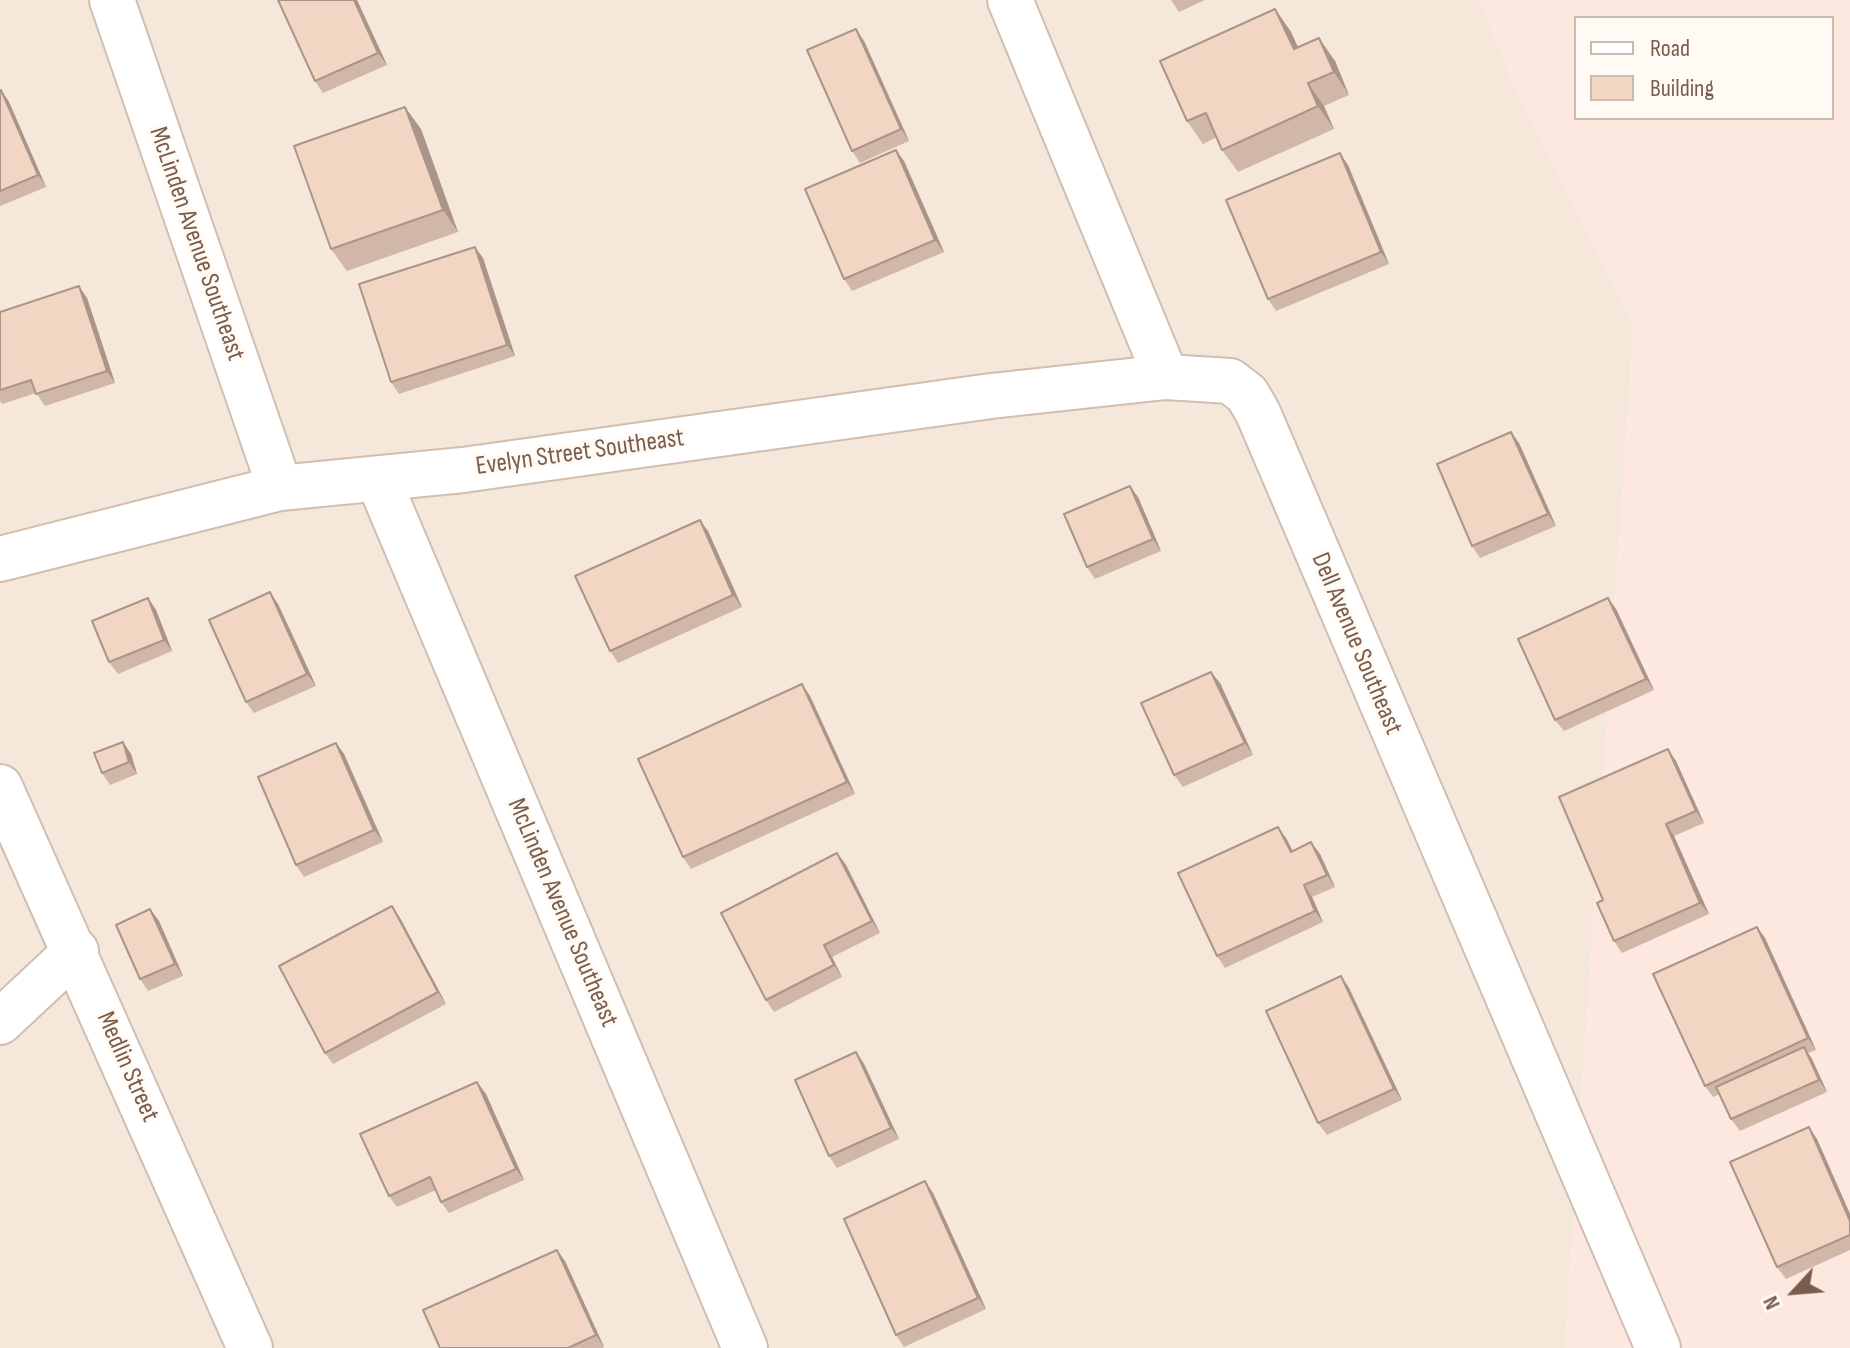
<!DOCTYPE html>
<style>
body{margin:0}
#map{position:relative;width:1850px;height:1348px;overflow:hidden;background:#fdf6ec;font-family:"Sofia Sans Condensed",sans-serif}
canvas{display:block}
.legend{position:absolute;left:1574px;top:16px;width:260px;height:104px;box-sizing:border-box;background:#fffaf3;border:2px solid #cabbb1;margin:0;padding:10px 14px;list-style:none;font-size:24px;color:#7a5c4d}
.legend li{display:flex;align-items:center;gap:16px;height:40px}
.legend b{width:40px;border:2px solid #cabbb1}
.north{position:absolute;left:1754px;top:1252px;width:80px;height:80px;-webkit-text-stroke:6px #fffaf3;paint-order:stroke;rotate:244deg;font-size:22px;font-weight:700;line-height:32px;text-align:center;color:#7a5c4d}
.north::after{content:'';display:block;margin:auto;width:28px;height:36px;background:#7a5c4d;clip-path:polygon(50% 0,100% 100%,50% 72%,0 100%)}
</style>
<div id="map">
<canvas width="1850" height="1348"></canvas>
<ul class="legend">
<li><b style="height:10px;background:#fff"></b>Road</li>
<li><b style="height:22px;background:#f3d5c3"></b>Building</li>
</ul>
<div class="north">N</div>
</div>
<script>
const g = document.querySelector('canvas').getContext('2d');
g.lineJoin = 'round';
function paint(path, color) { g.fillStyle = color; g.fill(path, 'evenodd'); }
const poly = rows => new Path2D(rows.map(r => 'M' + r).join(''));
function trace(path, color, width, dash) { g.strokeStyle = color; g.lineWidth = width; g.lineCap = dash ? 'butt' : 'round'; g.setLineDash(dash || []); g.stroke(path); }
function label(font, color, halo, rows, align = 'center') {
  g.font = font + ' "Sofia Sans Condensed",sans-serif'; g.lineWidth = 6; g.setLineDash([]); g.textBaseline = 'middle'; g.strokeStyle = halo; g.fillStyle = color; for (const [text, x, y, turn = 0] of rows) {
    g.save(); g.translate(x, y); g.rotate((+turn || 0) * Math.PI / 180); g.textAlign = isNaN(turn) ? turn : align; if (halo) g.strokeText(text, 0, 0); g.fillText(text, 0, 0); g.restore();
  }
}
paint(poly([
 [0,0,1480,0,1519,98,1634,323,1565,1348,0,1348]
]), '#f5e8da');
paint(poly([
 [1480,0,1850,0,1850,1348,1565,1348,1634,323,1519,98],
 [1576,18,1832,18,1832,118,1576,118]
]), '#fde8e0');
const minor = poly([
 [112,0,280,488],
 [1010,0,1166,377,1230,381,1247,394,1258,413,1658,1348],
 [378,479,745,1348],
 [0,559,280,488,463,470,991,396,1166,377],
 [0,787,250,1348],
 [0,1022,76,951]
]);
trace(minor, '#d1beb0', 48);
trace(minor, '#fff', 44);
paint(poly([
 [357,0,387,65,323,93,315,81],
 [1171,0,1205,0,1179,12],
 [1275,9,1291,32,1298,47,1335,61,1349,95,1324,106,1334,129,1238,172,1222,150,1217,137,1203,144,1187,121],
 [864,41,909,141,860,163,852,151],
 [1,90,9,102,46,187,0,206],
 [421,129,458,232,347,271,331,249],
 [904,161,944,252,852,291,844,279],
 [1348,165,1389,264,1276,311,1268,299],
 [483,258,515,356,399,394,391,382],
 [87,298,115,383,45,406,36,393,2,404,0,401,0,312],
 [1519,443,1556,526,1480,558,1472,546],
 [1138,497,1161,551,1095,579,1087,567],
 [708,531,742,607,618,663,610,651],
 [148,598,156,610,172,651,118,674,109,662],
 [278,604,316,686,254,713,246,702],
 [1616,609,1654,690,1564,731,1555,720],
 [1220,683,1253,755,1183,787,1174,775],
 [810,696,855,794,691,869,683,857],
 [123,742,131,754,137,774,110,785,102,773],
 [336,743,344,754,383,842,304,877,296,865],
 [1676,761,1704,823,1674,836,1709,914,1622,953,1614,941,1603,900],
 [1286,838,1293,851,1320,854,1335,887,1312,897,1323,922,1225,968,1217,956],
 [837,853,846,865,880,933,832,957,842,977,774,1012,766,1000],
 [392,906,400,918,446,1004,333,1064,325,1053],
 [150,909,159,921,183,976,148,991,140,979],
 [1765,938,1816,1050,1808,1053,1812,1059,1827,1092,1740,1131,1731,1119,1720,1094,1713,1097,1705,1086],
 [1341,976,1349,988,1402,1100,1327,1135,1318,1123],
 [856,1052,864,1064,899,1139,837,1168,829,1156],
 [477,1082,486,1094,524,1180,449,1213,441,1202,436,1190,397,1207,389,1196],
 [1817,1139,1850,1214,1850,1250,1786,1279,1777,1267],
 [925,1181,933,1193,986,1309,904,1347,896,1335],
 [565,1261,604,1347,602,1348,440,1348]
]), '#d1b7a8');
paint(poly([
 [354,0,357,0,387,65,378,53],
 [1275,9,1291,32,1309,72,1294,49],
 [856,29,864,41,909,141,901,129],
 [1319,38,1335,61,1349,95,1334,72],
 [1308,83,1324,106,1334,129,1318,106],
 [1,90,9,102,46,187,38,175],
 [405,107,421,129,458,232,443,210],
 [896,150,904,161,944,252,935,240],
 [1340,153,1348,165,1389,264,1381,252],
 [475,247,483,258,515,356,507,345],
 [79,286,87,298,115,383,107,371],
 [1511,432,1519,443,1556,526,1548,514],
 [1130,486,1138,497,1161,551,1153,539],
 [700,520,708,531,742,607,733,595],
 [270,592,278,604,316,686,307,674],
 [148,598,156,610,172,651,164,640],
 [1608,598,1616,609,1654,690,1646,679],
 [1211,672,1220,683,1253,755,1245,743],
 [802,684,810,696,855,794,847,782],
 [123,742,131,754,137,774,129,762],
 [336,743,344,754,383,842,374,830],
 [1668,749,1676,761,1704,823,1696,811],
 [1666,824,1674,836,1709,914,1700,903],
 [1278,827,1286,838,1299,864,1291,852],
 [1311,842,1320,854,1335,887,1327,875],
 [837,853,846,865,880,933,872,921],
 [1304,885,1312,897,1323,922,1315,911],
 [392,906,400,918,446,1004,438,992],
 [150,909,159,921,183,976,175,964],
 [1757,927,1765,938,1816,1050,1808,1038],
 [824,945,832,957,842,977,834,965],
 [1341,976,1349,988,1402,1100,1394,1089],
 [1804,1047,1812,1059,1827,1092,1819,1080],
 [856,1052,864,1064,899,1139,891,1128],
 [477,1082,486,1094,524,1180,516,1169],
 [1809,1127,1817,1139,1850,1214,1850,1221],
 [925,1181,933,1193,986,1309,978,1298],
 [557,1250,565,1261,604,1347,596,1335]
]), '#aa9588');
const building = poly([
 [278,0,354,0,378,53,315,81,278,0],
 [1275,9,1294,49,1319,38,1334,72,1308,83,1318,106,1222,150,1206,113,1187,121,1160,61,1275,9],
 [856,29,901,129,852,151,807,50,856,29],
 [1,90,38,175,0,191,0,91,1,90],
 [405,107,443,210,331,249,294,146,405,107],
 [896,150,935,240,844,279,805,189,896,150],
 [1340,153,1381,252,1268,299,1226,200,1340,153],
 [475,247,507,345,391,382,359,284,475,247],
 [79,286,107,371,36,394,31,380,0,390,0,312,79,286],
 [1511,432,1548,514,1472,546,1437,464,1511,432],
 [1130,486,1153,539,1087,567,1064,514,1130,486],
 [700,520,733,595,610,651,575,576,700,520],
 [270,592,307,674,246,702,209,620,270,592],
 [148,598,164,640,109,662,92,621,148,598],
 [1608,598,1646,679,1555,720,1518,639,1608,598],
 [1211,672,1245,743,1174,775,1141,703,1211,672],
 [802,684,847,782,683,857,638,759,802,684],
 [123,742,129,762,102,773,94,753,123,742],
 [336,743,374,830,296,865,258,777,336,743],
 [1668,749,1696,811,1666,824,1700,903,1614,941,1597,903,1603,900,1559,797,1668,749],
 [1278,827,1291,852,1311,842,1327,875,1304,885,1315,911,1217,956,1178,873,1278,827],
 [837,853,872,921,824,945,834,965,766,1000,721,913,837,853],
 [392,906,438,992,325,1053,279,966,392,906],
 [150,909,175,964,140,979,116,925,150,909],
 [1757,927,1808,1038,1705,1086,1653,974,1757,927],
 [1341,976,1394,1089,1318,1123,1266,1011,1341,976],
 [1804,1047,1819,1080,1731,1119,1716,1087,1804,1047],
 [856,1052,891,1128,829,1156,795,1080,856,1052],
 [477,1082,516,1169,441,1202,430,1177,389,1196,360,1134,477,1082],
 [1809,1127,1850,1221,1850,1235,1777,1267,1730,1162,1809,1127],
 [925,1181,978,1298,896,1335,844,1219,925,1181],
 [557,1250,596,1335,568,1348,440,1348,423,1310,557,1250]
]);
paint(building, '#f3d5c3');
trace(building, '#aa9588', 2);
label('26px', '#7a5c4d', '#fffaf3', [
 ["McLinden Avenue Southeast",196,244,71],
 ["Evelyn Street Southeast",580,453,-8],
 ["Dell Avenue Southeast",1356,644,67],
 ["McLinden Avenue Southeast",562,913,67],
 ["Medlin Street",127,1067,66]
]);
</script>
